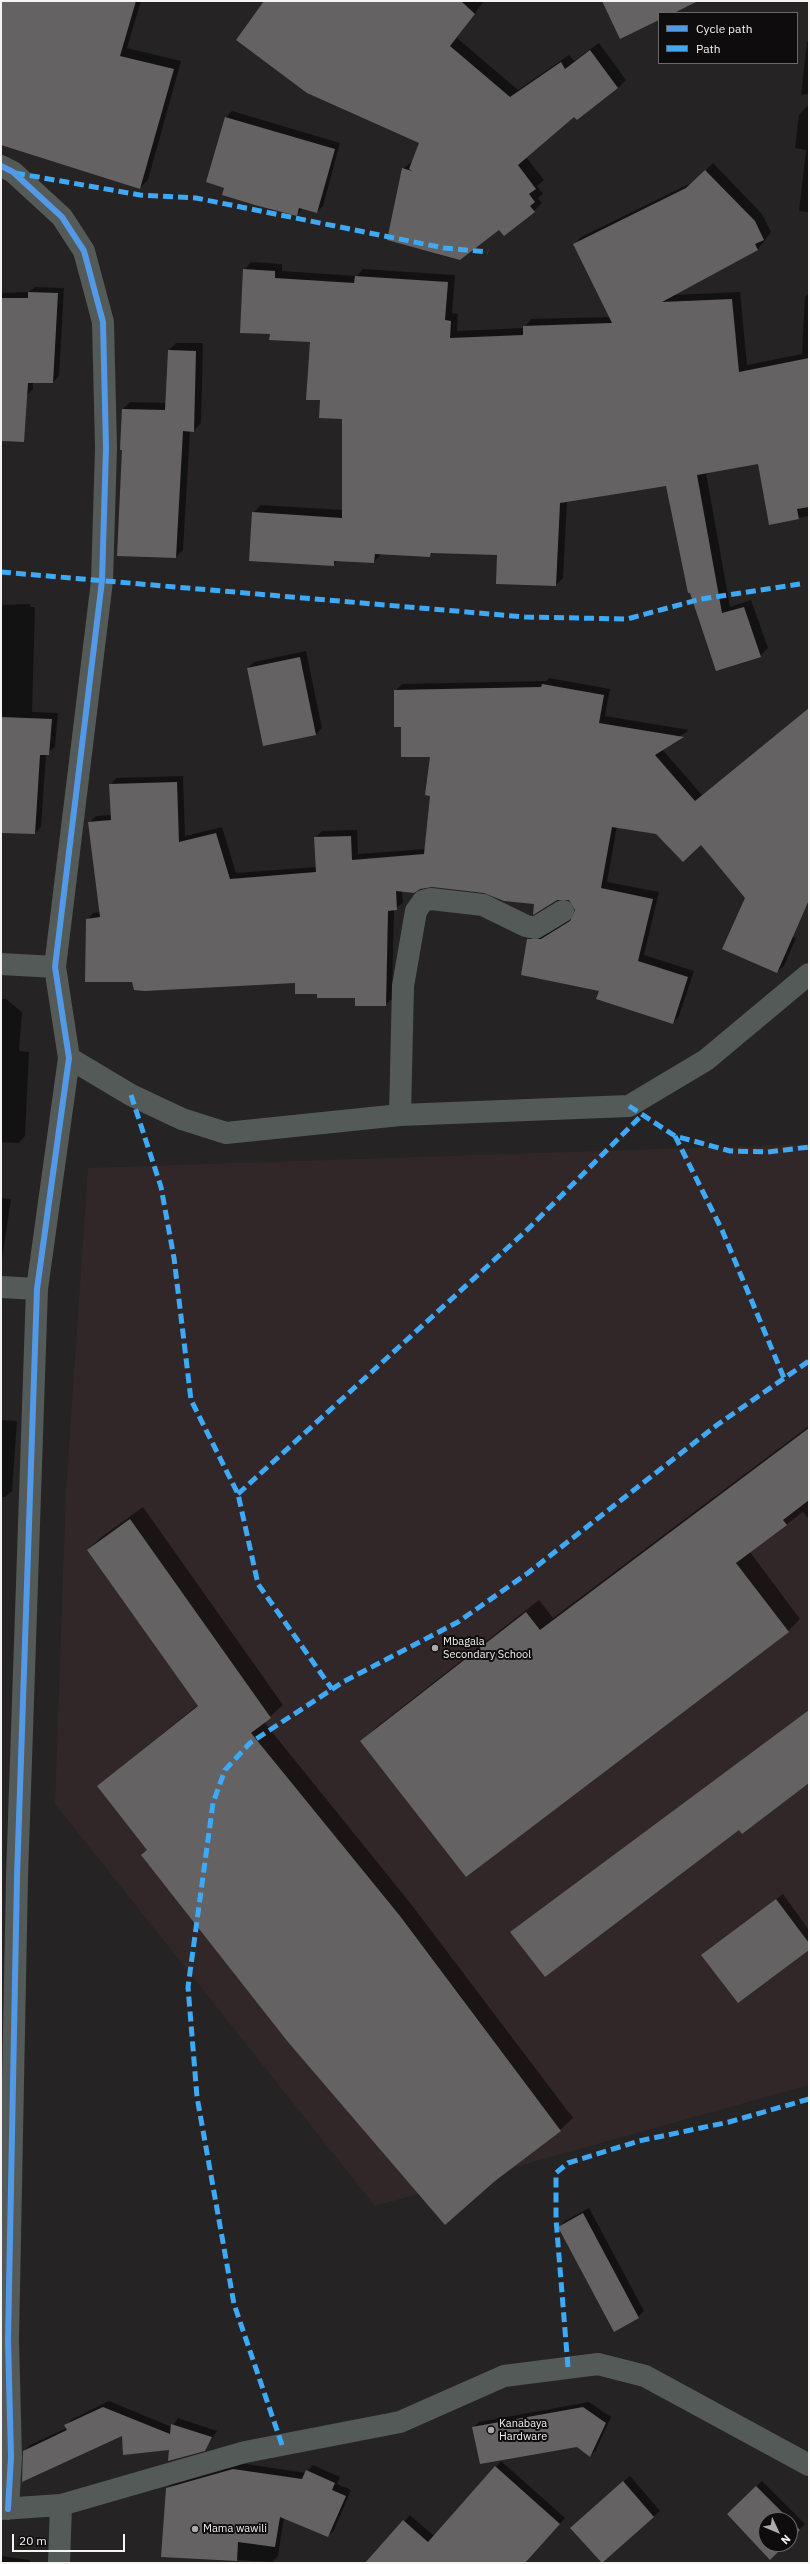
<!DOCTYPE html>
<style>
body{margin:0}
#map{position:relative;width:810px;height:2564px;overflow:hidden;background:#252323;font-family:"IBM Plex Sans",sans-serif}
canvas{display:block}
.frame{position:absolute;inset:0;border:2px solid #f6f3f3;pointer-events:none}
.legend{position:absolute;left:658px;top:12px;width:140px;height:52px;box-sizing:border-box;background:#0e0c0c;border:1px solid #6b6868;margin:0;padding:5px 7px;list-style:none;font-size:12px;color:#f6f3f3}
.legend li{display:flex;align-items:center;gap:8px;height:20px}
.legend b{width:20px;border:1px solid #6b6868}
.north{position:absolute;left:758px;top:2512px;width:40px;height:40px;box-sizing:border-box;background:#0e0c0c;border:1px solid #6b6868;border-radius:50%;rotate:134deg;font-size:11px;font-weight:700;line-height:16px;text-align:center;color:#f6f3f3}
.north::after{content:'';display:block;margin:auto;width:14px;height:18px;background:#adaaaa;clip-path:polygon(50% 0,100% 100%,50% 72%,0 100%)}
.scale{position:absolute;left:12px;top:2534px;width:113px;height:18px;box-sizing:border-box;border:2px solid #f6f3f3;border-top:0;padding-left:5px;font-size:12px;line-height:14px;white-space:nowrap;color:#f6f3f3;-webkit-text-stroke:3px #0e0c0c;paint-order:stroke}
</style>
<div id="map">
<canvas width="810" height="2564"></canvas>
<div class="frame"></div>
<ul class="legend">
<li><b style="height:5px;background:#5399e6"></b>Cycle path</li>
<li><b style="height:5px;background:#3fa9f5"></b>Path</li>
</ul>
<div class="north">N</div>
<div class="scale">20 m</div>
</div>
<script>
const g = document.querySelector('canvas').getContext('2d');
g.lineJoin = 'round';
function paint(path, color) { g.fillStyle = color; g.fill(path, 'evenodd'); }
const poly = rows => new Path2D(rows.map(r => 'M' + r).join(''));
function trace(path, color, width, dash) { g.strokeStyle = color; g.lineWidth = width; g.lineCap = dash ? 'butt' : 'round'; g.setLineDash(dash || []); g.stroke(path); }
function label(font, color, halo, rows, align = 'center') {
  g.font = font + ' "IBM Plex Sans",sans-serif'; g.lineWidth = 4; g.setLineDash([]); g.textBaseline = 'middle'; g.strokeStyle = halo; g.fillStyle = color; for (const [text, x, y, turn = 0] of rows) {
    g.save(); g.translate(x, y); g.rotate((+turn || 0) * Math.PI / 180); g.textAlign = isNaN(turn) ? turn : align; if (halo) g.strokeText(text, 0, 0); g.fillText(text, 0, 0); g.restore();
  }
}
paint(poly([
 [809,1144,809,2085,375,2206,55,1804,66,1491,88,1168]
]), '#312729');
paint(poly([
 [1,1,141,1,127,48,181,61,148,180,140,188,1,129],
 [266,1,484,1,457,38,518,90,569,55,574,61,599,43,626,80,618,88,574,115,526,157,544,180,537,186,543,194,538,198,542,203,534,211,499,229,403,169,413,161,420,143],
 [809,40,809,94,801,95,807,42],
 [807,106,809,107,809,212,799,211,806,150,795,148,799,115],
 [232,111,340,143,323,206,317,212,303,208,297,215,225,187,226,117],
 [713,163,762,214,771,232,758,249,673,295,740,292,747,365,802,354,805,297,809,293,809,516,769,523,759,463,706,473,730,607,751,600,768,648,760,656,716,670,667,485,567,501,563,578,556,585,498,554,434,552,430,556,381,554,374,562,338,560,333,565,253,513,261,505,343,510,343,418,321,399,311,341,271,333,244,270,251,262,282,264,282,271,357,276,363,269,455,275,452,313,458,314,457,331,524,328,531,319,610,317,574,245,581,237,695,181],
 [35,287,64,288,59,376,53,382,33,382,33,389,27,395,1,394,1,293,29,292],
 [176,343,203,343,201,423,194,431,190,431,183,550,176,557,124,449,123,409,130,402,166,403,169,350],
 [30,604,30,607,35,607,32,712,58,713,55,747,46,754,41,827,35,833,1,832,1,605],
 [306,651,322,728,316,734,264,745,248,668,254,662],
 [549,678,610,689,605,716,689,730,662,749,702,795,806,711,809,714,809,903,776,930,796,938,784,966,777,972,746,898,701,843,617,826,607,882,659,892,644,955,694,971,679,1016,673,1023,600,990,528,940,535,933,549,933,573,918,577,910,570,899,535,903,485,892,432,886,402,891,403,903,394,909,392,999,385,1005,356,997,319,993,296,982,133,981,87,920,93,913,100,912,89,823,96,816,111,815,110,785,116,778,183,776,185,836,222,827,236,873,316,867,316,837,322,831,357,830,358,854,426,849,432,795,431,756,402,726,395,691,402,684,546,681],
 [1,999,6,999,22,1012,19,1051,29,1052,25,1136,19,1143,1,1142],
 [1,1198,11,1199,1,1266],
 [1,1420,17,1421,12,1491,5,1497,1,1497],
 [809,1426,809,1519,803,1512,750,1552,800,1619,788,1631,362,1741,374,1729,539,1600,553,1618],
 [143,1507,283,1705,264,1722,411,1904,573,2118,560,2130,495,2180,148,1849,98,1786,198,1705,88,1550,100,1538],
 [783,1894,809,1930,809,1949,702,1955],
 [589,2208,644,2311,638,2317,559,2227,565,2221],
 [109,2401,172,2427,178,2418,217,2431,204,2450,170,2449,123,2434,24,2451,30,2445,67,2428,65,2426,71,2420],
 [589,2402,611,2417,596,2450,590,2456,577,2446,473,2428,479,2422],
 [501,2461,565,2518,525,2563,391,2563,373,2555,410,2515,435,2537],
 [239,2463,306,2473,313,2465,340,2477,337,2484,351,2490,334,2530,328,2536,284,2517,278,2556,272,2562,162,2556,167,2488,173,2482],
 [630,2476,660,2511,602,2562,577,2522],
 [762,2481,805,2524,790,2539,790,2520,766,2520,766,2544,785,2544,771,2557,728,2514],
 [1,2556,30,2560,30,2563,1,2563]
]), '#0007');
paint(poly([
 [1,1,136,1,120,56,174,69,140,189,1,145],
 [264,1,461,1,475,14,450,46,510,97,561,62,565,69,590,50,618,88,577,120,574,117,518,165,536,189,529,194,535,202,530,206,535,212,504,236,499,230,460,260,387,240,402,168,412,171,409,169,419,143,307,93,236,40],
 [602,1,698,1,674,13,659,13,659,20,620,39],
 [225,117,335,149,317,213,299,208,297,216,255,205,222,195,224,188,206,182],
 [705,170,755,221,764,240,755,244,758,250,662,302,732,299,739,372,809,358,809,507,797,509,799,519,769,525,758,464,697,475,722,613,744,607,761,657,716,671,690,593,688,593,666,486,560,503,556,586,496,584,497,555,431,553,430,557,375,554,374,563,334,561,334,566,249,561,252,512,342,518,342,419,319,418,320,400,306,400,310,342,269,340,270,334,240,333,243,269,275,271,275,278,354,283,355,276,448,282,445,320,451,321,450,338,523,335,523,326,612,323,573,244,686,188],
 [28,292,58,293,53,383,28,383,24,442,1,441,1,298,28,298],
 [168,350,196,351,194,432,183,431,176,558,117,556,122,450,120,450,122,409,165,410],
 [300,657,316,735,263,746,247,668],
 [542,684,604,695,599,723,684,737,655,755,695,801,809,708,809,900,777,973,722,949,745,898,701,845,683,862,656,834,612,827,601,888,653,899,638,961,688,977,673,1024,596,999,599,991,521,975,527,939,541,939,570,921,575,910,569,900,557,900,533,915,534,904,504,901,484,893,432,887,420,889,414,893,396,891,397,910,388,911,386,1006,355,1006,355,998,317,998,317,994,295,994,295,983,145,991,134,990,132,982,85,982,86,919,100,917,88,822,111,820,109,784,177,782,179,842,216,833,230,879,316,872,314,837,351,836,352,860,424,854,430,796,425,795,430,757,401,757,401,727,394,727,394,690,541,687],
 [1,717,52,719,49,755,40,755,35,834,1,833],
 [809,1428,809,1500,783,1520,787,1525,736,1563,789,1632,466,1877,360,1741,526,1612,540,1630],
 [130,1519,271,1718,251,1733,400,1916,561,2131,495,2181,445,2225,288,2042,141,1855,147,1850,97,1786,198,1706,87,1550],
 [809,1710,809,1783,742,1834,739,1830,545,1977,510,1932],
 [776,1899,809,1943,809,1950,738,2003,701,1955],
 [583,2213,639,2318,614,2332,558,2227],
 [103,2407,170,2434,171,2424,212,2437,205,2451,168,2461,169,2450,123,2455,122,2436,22,2482,23,2451,67,2430,64,2425],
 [583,2407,606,2423,590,2457,577,2447,480,2464,472,2427],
 [495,2466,560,2524,525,2563,365,2563,403,2520,428,2542],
 [233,2469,302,2479,306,2470,335,2483,332,2490,346,2496,328,2537,280,2517,275,2547,238,2542,237,2561,161,2557,166,2488],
 [623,2481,654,2517,602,2563,570,2528],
 [756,2486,790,2520,766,2520,766,2544,786,2544,770,2560,727,2514],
 [790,2520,800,2530,790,2540]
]), '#646262');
trace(poly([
 [1,166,13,172,62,217,84,251,103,322,106,448,102,581,55,967,69,1058,37,1289,17,1877,8,2340,11,2457,8,2509],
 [1,964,55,967],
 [69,1058,131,1095,182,1119,226,1133,400,1115,629,1106,706,1060,809,974],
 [400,1115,403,986,416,911,423,901,431,899,483,905,526,926,535,928,563,911],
 [1,1287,37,1289],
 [1,2509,61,2505,245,2452,400,2422,504,2376,598,2364,645,2376,809,2465],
 [59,2563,61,2505]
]), '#535a58', 22);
trace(poly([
 [15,173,140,195,196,198,444,248,488,252],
 [1,572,525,617,627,619,701,599,800,584],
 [131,1095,161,1187,174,1258,191,1400,238,1494,258,1584,332,1689],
 [629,1106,675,1136,730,1151,768,1152,809,1147],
 [675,1136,722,1230,784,1378],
 [238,1494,526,1231,642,1115],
 [568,2367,556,2219,556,2173,568,2163,639,2141,729,2122,809,2099],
 [282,2445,234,2304,197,2097,188,1987,213,1803,225,1770,250,1743,343,1682,458,1622,528,1573,717,1425,809,1361]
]), '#3fa9f5', 5, [10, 5]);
trace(poly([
 [1,166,13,172,62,217,84,251,103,322,106,448,102,581,55,967,69,1058,37,1289,17,1877,8,2340,11,2457,8,2509]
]), '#5399e6', 6);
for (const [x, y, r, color] of [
 [435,1648,4,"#adaaaa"],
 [491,2430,4,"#adaaaa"],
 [195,2529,4,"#adaaaa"]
]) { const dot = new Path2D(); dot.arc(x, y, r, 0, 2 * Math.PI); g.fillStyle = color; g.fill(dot); trace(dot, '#0e0c0c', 1.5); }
label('11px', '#f6f3f3', '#0e0c0c', [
 ["Mbagala",443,1642],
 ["Secondary School",443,1655],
 ["Kanabaya",499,2424],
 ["Hardware",499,2437],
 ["Mama wawili",203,2529]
], 'left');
</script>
